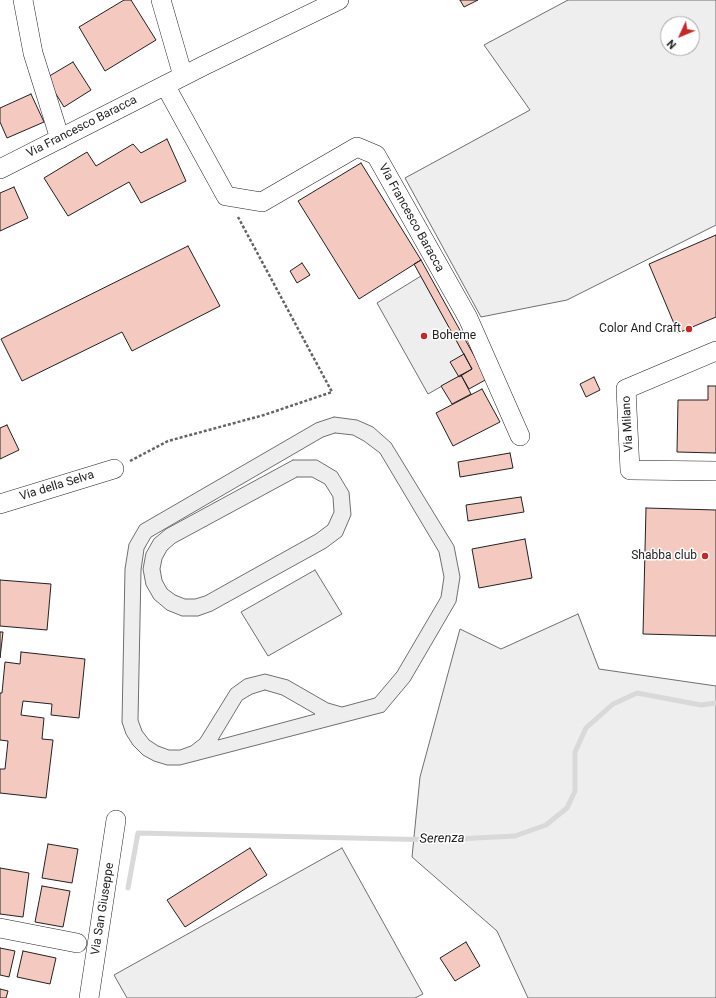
<!DOCTYPE html>
<style>
body{margin:0}
#map{position:relative;width:716px;height:998px;overflow:hidden;background:#fff;font-family:Roboto,sans-serif}
canvas{display:block}
.north{position:absolute;left:660px;top:16px;width:40px;height:40px;box-sizing:border-box;background:#fff;border:1px solid #a7a7a7;border-radius:50%;rotate:226deg;font-size:11px;font-weight:700;line-height:16px;text-align:center;color:#222}
.north::after{content:'';display:block;margin:auto;width:14px;height:18px;background:#c62828;clip-path:polygon(50% 0,100% 100%,50% 72%,0 100%)}
</style>
<div id="map">
<canvas width="716" height="998"></canvas>
<div class="north">N</div>
</div>
<script>
const g = document.querySelector('canvas').getContext('2d');
g.lineJoin = 'round';
function paint(path, color) { g.fillStyle = color; g.fill(path, 'evenodd'); }
const poly = rows => new Path2D(rows.map(r => 'M' + r).join(''));
function trace(path, color, width, dash) { g.strokeStyle = color; g.lineWidth = width; g.lineCap = dash ? 'butt' : 'round'; g.setLineDash(dash || []); g.stroke(path); }
function label(font, color, halo, rows, align = 'center') {
  g.font = font + ' Roboto,sans-serif'; g.lineWidth = 3; g.setLineDash([]); g.textBaseline = 'middle'; g.strokeStyle = halo; g.fillStyle = color; for (const [text, x, y, turn = 0] of rows) {
    g.save(); g.translate(x, y); g.rotate((+turn || 0) * Math.PI / 180); g.textAlign = isNaN(turn) ? turn : align; if (halo) g.strokeText(text, 0, 0); g.fillText(text, 0, 0); g.restore();
  }
}
const green = poly([
 [568,0,716,0,716,225,567,300,481,317,405,178,530,110,484,45,568,0],
 [668,24,692,24,692,48,668,48,668,24],
 [421,276,472,369,428,394,377,303,421,276],
 [334,417,357,420,373,427,391,443,454,546,460,577,456,602,410,681,384,712,180,765,167,765,154,761,143,755,133,745,126,734,122,722,125,569,129,544,140,525,316,423,334,417],
 [335,433,353,435,364,441,380,453,439,552,444,577,441,597,397,672,375,698,342,707,328,703,288,680,265,674,245,679,231,689,200,739,191,746,180,750,169,750,158,746,149,740,142,731,138,720,141,570,144,549,151,537,323,437,335,433],
 [265,690,282,695,315,714,218,740,242,700,252,694,265,690],
 [293,460,317,460,337,472,349,492,351,515,342,536,326,548,212,611,198,616,182,616,167,610,154,599,146,585,143,569,146,553,154,539,166,529,293,460],
 [297,477,312,477,325,484,333,497,334,512,328,525,316,534,205,596,195,599,185,599,175,595,167,589,162,580,160,569,162,559,167,550,175,543,297,477],
 [315,570,342,614,268,656,241,612,315,570],
 [578,614,599,669,716,686,716,998,528,998,497,931,412,857,420,777,460,629,501,649,578,614],
 [342,848,423,994,415,998,127,998,114,975,342,848]
]);
paint(green, '#eee');
trace(green, '#6f6f6f', 1);
trace(poly([
 [128,888,138,833,438,840,515,836,546,825,567,808,575,791,575,752,586,728,613,704,637,693,701,705,716,703]
]), '#d9d9d9', 5);
const building = poly([
 [124,0,131,0,156,40,105,71,79,27,124,0],
 [460,0,478,0,464,7,460,0],
 [73,62,91,90,64,107,46,78,73,62],
 [31,94,44,122,7,138,0,122,0,108,31,94],
 [167,139,186,181,141,203,129,182,68,216,44,178,87,152,96,166,133,144,141,153,167,139],
 [361,163,421,260,359,299,298,201,361,163],
 [14,187,28,218,0,231,0,193,14,187],
 [716,235,716,317,678,333,649,264,716,235],
 [188,246,220,306,132,351,122,332,22,381,1,339,188,246],
 [421,260,487,379,469,389,461,375,472,369,414,264,421,260],
 [302,263,310,275,297,283,290,271,302,263],
 [464,354,472,369,459,377,450,362,464,354],
 [461,375,471,394,452,404,441,386,461,375],
 [594,377,600,390,586,397,580,384,594,377],
 [708,386,716,386,716,453,677,452,678,400,708,400,708,386],
 [482,389,500,422,453,446,436,413,482,389],
 [7,425,19,450,0,459,0,428,7,425],
 [510,453,513,468,460,477,458,462,510,453],
 [521,497,524,512,468,521,466,505,521,497],
 [646,508,716,510,716,636,643,634,646,508],
 [525,539,532,578,479,588,472,549,525,539],
 [0,580,51,584,47,630,0,626,0,580],
 [0,632,3,632,0,658,0,632],
 [21,652,85,659,79,718,51,715,52,704,23,701,21,715,44,718,42,739,53,740,46,798,0,793,0,769,5,769,8,741,0,740,0,693,2,693,5,662,20,664,21,652],
 [48,844,78,849,72,883,42,878,48,844],
 [250,848,267,875,185,927,167,900,250,848],
 [0,868,29,873,23,917,0,914,0,868],
 [42,886,70,891,63,927,35,922,42,886],
 [466,942,480,966,455,981,440,958,466,942],
 [0,948,15,951,9,977,0,975,0,948],
 [23,951,56,958,50,984,17,977,23,951],
 [0,989,8,991,6,998,0,998,0,989]
]);
paint(building, '#f3c9c0');
trace(building, '#222', 1);
const minor = poly([
 [23,0,33,53,60,139],
 [161,0,183,76],
 [165,85,226,196,262,202,357,147,376,155,468,318,520,436],
 [0,169,203,66,339,0],
 [716,351,626,389,630,470,716,471],
 [0,504,114,469],
 [0,928,77,943],
 [89,998,116,820]
]);
trace(minor, '#222', 20);
trace(poly([
 [130,461,168,441,264,415,332,392,238,217]
]), '#646464', 2.5, [3, 2]);
trace(minor, '#fff', 19);
for (const [x, y, r, color] of [
 [689,329,4,"#c62828"],
 [424,336,4,"#c62828"],
 [705,556,4,"#c62828"]
]) { const dot = new Path2D(); dot.arc(x, y, r, 0, 2 * Math.PI); g.fillStyle = color; g.fill(dot); trace(dot, '#fff', 1.5); }
label('12px', '#222', '#fff', [
 ["Via Francesco Baracca",82,127,-27],
 ["Via Francesco Baracca",411,218,61],
 ["Via Milano",628,424,-93],
 ["Via della Selva",57,486,-17],
 ["Via San Giuseppe",103,909,-81]
]);
label('12px', '#222', '#fff', [
 ["Color And Craft",681,329],
 ["Boheme",432,336,"left"],
 ["Shabba club",697,556]
], 'right');
label('italic 13px', '#222', '#fff', [
 ["Serenza",442,839,-1]
]);
</script>
